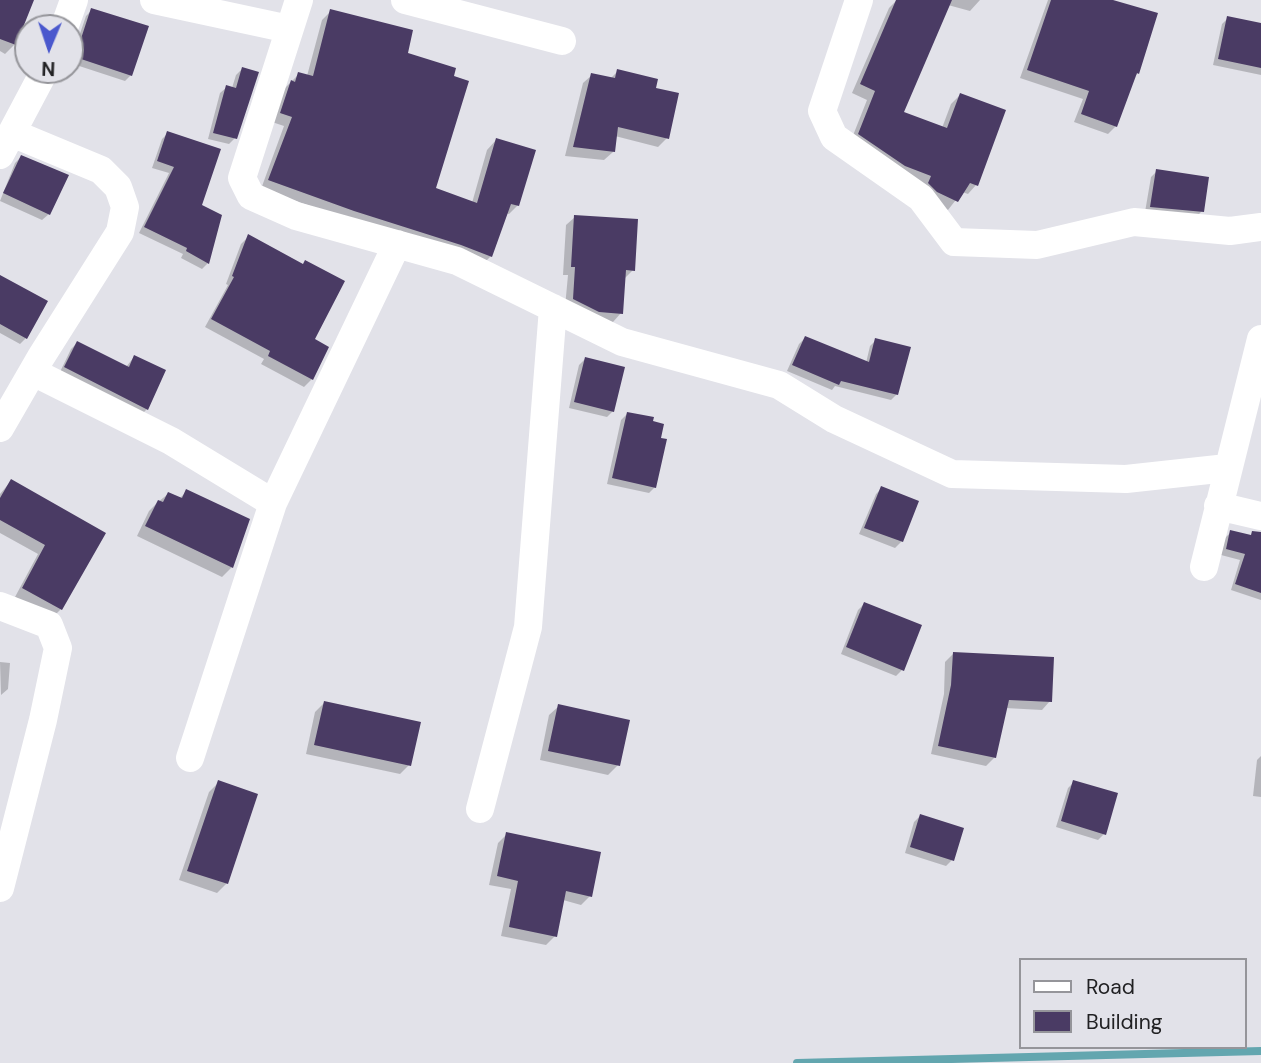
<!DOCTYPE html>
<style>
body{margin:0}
#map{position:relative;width:1261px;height:1063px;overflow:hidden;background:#e2e2e9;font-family:"DM Sans",sans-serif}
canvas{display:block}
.legend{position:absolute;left:1019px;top:958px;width:228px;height:91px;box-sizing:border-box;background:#e2e2e9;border:2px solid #95959a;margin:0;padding:9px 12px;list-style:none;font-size:21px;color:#212123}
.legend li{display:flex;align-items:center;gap:14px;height:35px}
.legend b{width:35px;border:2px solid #95959a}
.north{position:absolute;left:14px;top:14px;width:70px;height:70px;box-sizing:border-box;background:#e2e2e9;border:2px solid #95959a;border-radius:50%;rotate:182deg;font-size:19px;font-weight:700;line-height:28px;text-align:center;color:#212123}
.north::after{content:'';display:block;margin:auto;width:24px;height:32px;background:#4a58cd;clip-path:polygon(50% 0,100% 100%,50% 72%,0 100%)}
</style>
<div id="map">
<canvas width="1261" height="1063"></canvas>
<ul class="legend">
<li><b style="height:9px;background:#fff"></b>Road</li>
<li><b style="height:19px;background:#4a3b64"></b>Building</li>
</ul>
<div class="north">N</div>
</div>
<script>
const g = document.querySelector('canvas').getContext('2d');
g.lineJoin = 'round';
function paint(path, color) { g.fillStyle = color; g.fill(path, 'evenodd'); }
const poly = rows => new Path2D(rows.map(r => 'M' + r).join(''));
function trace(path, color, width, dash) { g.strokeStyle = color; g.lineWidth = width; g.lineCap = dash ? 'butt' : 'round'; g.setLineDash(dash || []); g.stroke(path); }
paint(poly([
 [0,0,21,0,15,44,5,54,0,51],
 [897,0,980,0,970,11,948,5,902,113,942,128,951,104,960,95,976,185,968,194,962,192,948,210,929,201,850,143,867,100,852,93,889,8],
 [1048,0,1107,0,1138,73,1134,77,1116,126,1108,134,1074,122,1083,99,1020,78],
 [92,10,131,75,125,81,70,63,86,16],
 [331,11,406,54,434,190,472,203,487,150,496,140,518,205,509,214,505,213,491,256,482,265,261,189,284,126,272,122,282,91,299,74,307,76,322,20],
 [1228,18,1261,25,1261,75,1213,65,1222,24],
 [242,69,235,138,229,144,208,139,220,93,227,87,232,88,236,75],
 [618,71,667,138,658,147,615,136,613,152,604,160,565,156,583,83,592,75,610,79],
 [168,133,200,206,208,263,202,269,181,258,183,254,139,233,169,173,152,168,162,139],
 [21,157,49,214,42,220,0,201,15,163],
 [1157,171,1202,211,1196,217,1145,212,1151,177],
 [575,217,633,270,624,279,621,313,613,322,590,320,565,307,568,275,563,275,566,225],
 [248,237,302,266,312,340,312,379,304,387,261,364,264,359,205,327,228,285,226,284,241,244],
 [0,275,26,338,20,344,0,333],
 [805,338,866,363,870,346,876,340,897,394,891,400,835,386,832,390,787,371,799,344],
 [77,343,126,367,134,357,147,409,141,415,59,374,71,349],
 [585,359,613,411,607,417,569,408,579,365],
 [627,414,659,439,655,487,649,493,607,484,621,420],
 [11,481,103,533,61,609,52,618,15,597,38,554,0,533,0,494],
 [882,488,902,541,895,548,859,534,876,494],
 [187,491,232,567,222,577,137,536,149,511,158,502,168,494,179,499],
 [1231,532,1249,537,1261,536,1261,600,1231,590,1240,560,1221,555,1225,538],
 [864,604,902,670,896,676,841,654,858,610],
 [953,654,1050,701,1042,710,1005,708,995,757,986,766,931,754,944,694,945,662],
 [0,662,10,663,8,689,1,695],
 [324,703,409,765,400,774,306,754,315,712],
 [559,706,618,765,608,775,540,760,549,715],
 [1261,756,1261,797,1253,796,1257,760],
 [219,782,227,883,217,893,179,880,209,792],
 [1074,782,1104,834,1098,840,1056,827,1068,788],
 [920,816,952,860,946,866,905,853,914,822],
 [507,834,590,896,581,905,563,900,555,936,546,945,501,936,511,889,489,885,498,843]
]), '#0003');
trace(poly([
 [797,1063,1261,1051]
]), '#63a6af', 8);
paint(poly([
 [0,0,34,0,16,45,0,39],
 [896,0,952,0,904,112,947,128,960,93,1006,110,978,186,970,183,958,202,937,192,928,183,931,176,905,166,858,134,875,91,860,84],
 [1051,0,1113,0,1158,13,1139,74,1137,73,1117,127,1081,114,1089,91,1027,70],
 [91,8,149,26,132,76,75,57],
 [330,9,413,30,408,53,456,68,454,76,469,81,436,188,477,203,496,138,536,150,519,206,511,204,492,257,461,245,354,211,268,180,292,117,280,113,291,80,295,82,298,72,313,76],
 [1227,16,1261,23,1261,68,1218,59],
 [242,67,259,72,237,139,213,133,226,85,236,88],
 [617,69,658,79,656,88,679,93,669,139,618,127,615,152,573,147,591,73,615,78],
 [167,131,221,149,202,205,222,215,209,264,186,251,187,248,144,227,174,167,157,161],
 [21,155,69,175,50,215,3,193],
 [1156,169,1209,177,1204,212,1150,207],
 [574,215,638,219,635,271,626,270,623,314,599,312,573,299,575,267,571,267],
 [248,234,303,264,305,260,345,281,315,339,329,347,313,380,268,356,270,351,211,319,234,277,232,276],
 [0,275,48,301,27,339,0,324],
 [805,336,869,362,875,338,911,347,898,395,841,381,839,385,792,365],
 [77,341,129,367,134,355,166,370,148,410,64,367],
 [585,357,625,367,614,412,574,402],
 [627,412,654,417,653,421,664,424,661,438,667,439,656,488,612,478],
 [11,479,106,533,62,610,22,588,45,545,0,520,0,498],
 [881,486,919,501,903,542,864,528],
 [186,489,250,519,233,568,145,526,158,500,163,502,168,492,182,498],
 [1230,530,1251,535,1252,531,1261,532,1261,593,1235,584,1245,554,1226,549],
 [864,602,922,625,904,671,846,647],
 [953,652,1054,657,1052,702,1009,700,996,758,938,746,951,685],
 [324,701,421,722,411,766,314,745],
 [558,704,630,720,620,766,548,751],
 [218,780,258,794,228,884,187,871],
 [1073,780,1118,793,1106,835,1061,821],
 [920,814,964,828,954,861,910,847],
 [506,832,601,852,592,897,566,891,557,937,509,927,518,881,497,876]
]), '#4a3b64');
trace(poly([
 [154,0,289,29],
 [299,0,242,178,251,196,296,216,457,261,622,342,779,385,834,419,952,474,1126,479,1227,468],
 [405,0,562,41],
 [859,0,822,111,834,137,921,198,954,242,1037,245,1134,222,1230,231,1261,227],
 [64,28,74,0],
 [0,155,45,70],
 [33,372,171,441,273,503],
 [0,428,41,357,120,232,125,207,118,187,101,170,12,133],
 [1218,506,1261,516],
 [1204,567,1261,339],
 [0,606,49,625,58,648,43,720,0,888],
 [190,758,273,503,397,244],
 [480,809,528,627,553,308]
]), '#fff', 28);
</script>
